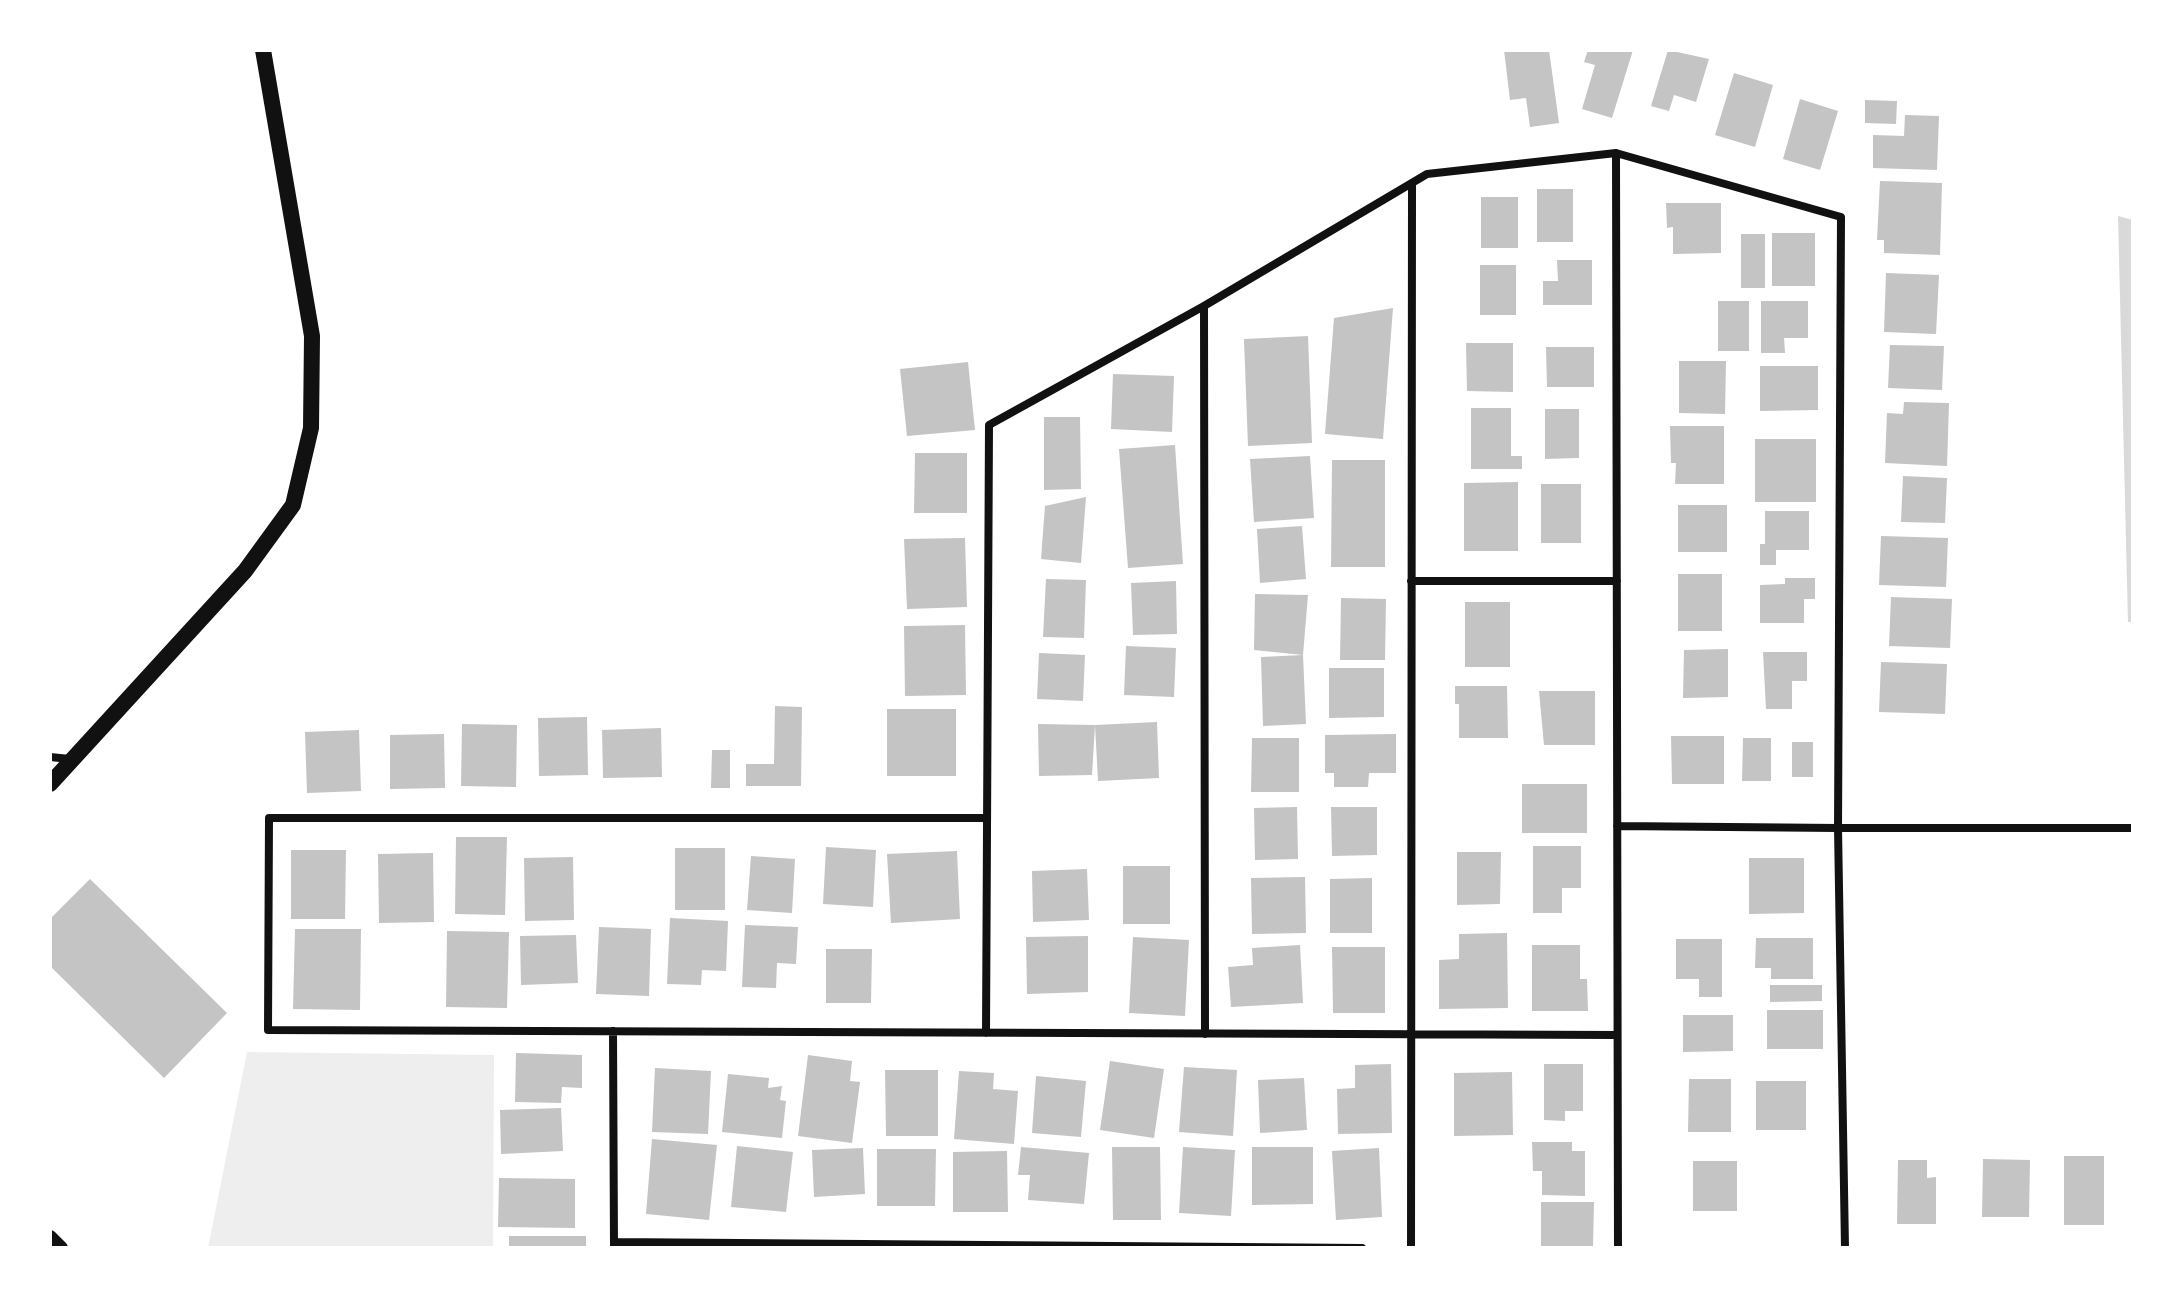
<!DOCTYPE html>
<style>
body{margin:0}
#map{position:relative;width:2183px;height:1298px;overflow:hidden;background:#fff;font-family:"Fira Sans",sans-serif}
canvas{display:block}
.frame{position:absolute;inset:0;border:52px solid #fff;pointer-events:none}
</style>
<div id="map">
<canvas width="2183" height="1298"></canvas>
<div class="frame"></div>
</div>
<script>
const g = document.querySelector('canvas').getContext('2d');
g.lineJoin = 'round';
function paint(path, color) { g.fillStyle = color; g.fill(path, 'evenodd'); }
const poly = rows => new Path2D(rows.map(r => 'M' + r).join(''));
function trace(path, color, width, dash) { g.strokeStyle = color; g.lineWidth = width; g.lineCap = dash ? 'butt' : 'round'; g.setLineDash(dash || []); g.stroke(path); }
paint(poly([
 [247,1052,494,1055,493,1248,208,1248]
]), '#eee');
paint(poly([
 [2118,216,2133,220,2133,622,2128,622]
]), '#d9d9d9');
paint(poly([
 [1504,50,1549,50,1559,123,1530,127,1526,98,1510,100],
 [1588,50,1633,50,1612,118,1582,109,1595,65,1584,62],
 [1668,50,1709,59,1696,102,1674,95,1669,111,1651,106],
 [1734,73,1773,85,1755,147,1715,135],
 [1800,99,1838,111,1820,170,1783,159],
 [1865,100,1897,101,1896,124,1865,123],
 [1905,115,1939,116,1937,170,1873,168,1873,135,1904,136],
 [1880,181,1942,183,1940,255,1884,253,1884,240,1877,240],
 [1537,189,1573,189,1573,242,1537,242],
 [1481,197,1518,197,1518,248,1481,248],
 [1666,203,1721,203,1721,253,1673,254,1673,227,1667,228],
 [1772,233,1815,233,1815,286,1772,286],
 [1741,234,1765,234,1765,288,1741,288],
 [1557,260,1592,260,1592,305,1543,305,1543,281,1558,281],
 [1480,265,1516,265,1516,315,1480,315],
 [1886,273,1939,275,1936,334,1884,332],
 [1718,301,1749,301,1749,351,1718,351],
 [1761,301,1808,301,1808,338,1784,338,1785,353,1761,353],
 [1393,308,1383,439,1325,434,1334,318],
 [1308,336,1312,443,1248,446,1244,339],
 [1466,343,1513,343,1513,392,1467,391],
 [1890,345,1944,346,1942,390,1888,388],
 [1546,347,1594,347,1594,387,1547,387],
 [1679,361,1726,361,1725,414,1679,413],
 [968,362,975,430,907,436,900,369],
 [1760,366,1818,366,1818,410,1760,411],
 [1113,374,1174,376,1172,432,1111,429],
 [1904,402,1949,403,1947,466,1885,463,1887,413,1903,414],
 [1471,408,1511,408,1511,456,1522,456,1522,469,1471,469],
 [1545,409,1579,409,1579,458,1545,459],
 [1044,417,1080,417,1081,489,1044,490],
 [1670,426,1724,426,1724,484,1675,484,1676,463,1671,463],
 [1755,439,1816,439,1816,502,1755,502],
 [1175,445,1183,564,1128,568,1119,449],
 [915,453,967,453,967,513,914,513],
 [1310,456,1314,518,1254,522,1250,459],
 [1332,460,1385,460,1385,567,1331,567],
 [1903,476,1947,478,1945,523,1901,522],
 [1518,482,1518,551,1464,551,1464,483],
 [1541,484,1581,484,1581,543,1541,543],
 [1086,497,1081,563,1041,559,1045,506],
 [1678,505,1727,505,1727,552,1678,552],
 [1765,511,1809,511,1809,550,1776,550,1776,565,1760,565,1760,544,1765,544],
 [1302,526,1306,579,1260,583,1257,529],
 [1881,536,1948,538,1946,587,1879,585],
 [965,538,967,607,907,609,904,539],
 [1678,574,1722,574,1722,631,1678,631],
 [1785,578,1815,578,1815,599,1804,599,1804,623,1760,623,1760,585,1785,584],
 [1046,579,1086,580,1084,638,1043,637],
 [1176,581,1177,634,1133,635,1131,583],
 [1255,594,1308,595,1303,655,1306,724,1263,726,1261,657,1303,655,1254,650],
 [1891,597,1952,599,1950,648,1889,646],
 [1341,598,1386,599,1385,660,1340,660],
 [1465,602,1510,602,1510,667,1465,667],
 [965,625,966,695,905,696,904,626],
 [1126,646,1176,648,1174,697,1124,695],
 [1728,649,1728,697,1683,698,1684,650],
 [1763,652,1807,652,1807,681,1792,681,1792,709,1766,709],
 [1039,653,1085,655,1083,701,1037,699],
 [1881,662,1947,664,1945,714,1879,712],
 [1329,668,1384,668,1384,717,1329,718],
 [1455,686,1507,686,1508,738,1459,738,1459,704,1455,704],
 [1539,691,1595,691,1595,745,1544,745],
 [775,706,802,707,801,786,746,786,746,764,774,764],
 [887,709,956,709,956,776,887,776],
 [587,717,588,775,539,776,538,718],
 [1157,722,1159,778,1098,781,1095,725],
 [462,724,517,725,516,787,461,786],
 [1038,724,1095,725,1092,775,1039,776],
 [661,728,662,777,603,778,602,730],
 [359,730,361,791,307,793,305,732],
 [444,734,445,788,390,789,390,735],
 [1396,734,1396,773,1369,773,1368,787,1334,787,1334,773,1325,773,1325,735],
 [1671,736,1724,736,1724,784,1672,784],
 [1252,738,1299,738,1299,792,1251,792],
 [1743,738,1771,738,1771,781,1742,781],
 [1792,742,1813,742,1813,777,1792,777],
 [712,750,730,750,730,788,711,788],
 [1522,784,1587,784,1587,833,1522,833],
 [1297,807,1298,859,1255,860,1254,808],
 [1331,807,1377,807,1377,855,1332,856],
 [456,837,507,837,505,915,455,914],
 [1533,846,1581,846,1581,888,1562,888,1562,913,1533,913],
 [826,847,876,850,873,907,823,904],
 [675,848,725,848,725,910,675,910],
 [291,850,346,850,345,919,291,919],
 [957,851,960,919,891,923,887,854],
 [1457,852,1501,852,1500,904,1457,905],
 [433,853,434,922,379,923,378,854],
 [751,856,795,859,792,913,747,910],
 [573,857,574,920,525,921,524,858],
 [1749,858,1804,858,1804,913,1749,914],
 [1123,866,1170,866,1170,924,1123,924],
 [1087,869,1089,920,1033,922,1032,871],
 [1305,877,1306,933,1252,934,1251,878],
 [1372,878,1372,933,1330,933,1330,879],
 [90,879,227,1013,164,1078,50,966,50,919],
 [670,918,728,921,726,971,702,970,701,985,667,984],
 [745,925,798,927,796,964,777,963,776,988,742,987],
 [599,927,651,929,649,996,596,994],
 [295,929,361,929,360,1010,293,1009],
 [447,931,509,932,507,1008,446,1007],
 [1507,933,1508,1008,1439,1009,1439,960,1459,959,1459,934],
 [576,935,578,983,521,985,520,936],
 [1088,936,1088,992,1027,994,1026,937],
 [1133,937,1189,940,1185,1016,1129,1013],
 [1756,938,1813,938,1813,979,1771,979,1771,968,1755,968],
 [1676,939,1722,939,1722,997,1699,997,1699,979,1676,979],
 [1300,945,1303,1003,1231,1007,1228,967,1253,965,1252,948],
 [1532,945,1580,945,1580,979,1587,979,1588,1011,1532,1011],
 [1332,947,1385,947,1385,1013,1333,1013],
 [826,949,872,949,871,1003,826,1003],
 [1770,985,1822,985,1822,1001,1770,1002],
 [1767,1010,1823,1010,1823,1049,1767,1049],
 [1683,1015,1733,1015,1733,1051,1683,1052],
 [516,1053,582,1055,582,1088,562,1087,561,1103,515,1102],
 [808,1055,852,1061,850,1081,860,1082,852,1143,798,1136],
 [1110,1061,1164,1069,1154,1138,1100,1130],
 [1391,1064,1392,1133,1338,1134,1337,1089,1355,1088,1355,1065],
 [1544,1064,1583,1064,1583,1111,1565,1111,1565,1121,1544,1120],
 [1184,1067,1237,1070,1233,1136,1179,1132],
 [655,1068,711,1071,708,1134,652,1132],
 [885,1070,938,1070,938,1136,886,1136],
 [959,1071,994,1073,993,1089,1018,1091,1014,1144,954,1139],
 [1512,1072,1513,1135,1454,1136,1454,1073],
 [728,1074,769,1078,768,1088,782,1086,780,1100,786,1101,782,1138,722,1132],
 [1036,1076,1086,1081,1081,1137,1032,1133],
 [1304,1078,1307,1130,1260,1133,1258,1080],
 [1689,1079,1731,1079,1731,1132,1688,1132],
 [1756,1081,1806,1081,1806,1130,1756,1130],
 [561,1108,563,1151,501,1154,500,1110],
 [652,1139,717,1145,709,1220,646,1214],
 [1532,1142,1572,1142,1572,1151,1585,1151,1585,1196,1542,1195,1542,1171,1533,1171],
 [737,1146,793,1152,786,1212,731,1207],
 [1021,1147,1089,1153,1084,1204,1028,1200,1030,1175,1018,1175],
 [1112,1147,1160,1147,1161,1220,1113,1220],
 [1183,1147,1235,1150,1231,1216,1179,1213],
 [1252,1147,1313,1147,1313,1204,1252,1205],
 [863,1148,865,1194,814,1197,812,1150],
 [1379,1148,1382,1217,1336,1220,1332,1151],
 [877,1149,936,1149,935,1206,877,1206],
 [1007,1151,1008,1212,953,1212,953,1152],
 [2064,1156,2104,1156,2104,1225,2064,1225],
 [1983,1159,2030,1160,2029,1217,1982,1217],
 [1898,1160,1927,1160,1927,1178,1936,1177,1936,1224,1897,1224],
 [1693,1161,1737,1161,1737,1211,1693,1211],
 [499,1178,575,1179,575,1228,498,1227],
 [1541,1202,1594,1202,1593,1248,1541,1248],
 [509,1236,586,1236,586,1248,509,1248]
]), '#c4c4c4');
trace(poly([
 [1616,153,1618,1248],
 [1204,306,1205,1034],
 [1411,581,1617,581],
 [50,757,70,759],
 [987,818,269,818,268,1030,1617,1035],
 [1617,826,1838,828,1845,1248],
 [613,1031,614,1248],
 [986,1033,989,425,1204,306,1427,174,1616,153,1841,217,1838,828,2133,828],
 [614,1242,1362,1248],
 [1411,1248,1412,185]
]), '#111', 8);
trace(poly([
 [50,1237,61,1248]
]), '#111', 14);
trace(poly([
 [50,784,245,571,293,505,311,428,312,336,263,50]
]), '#111', 16);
</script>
